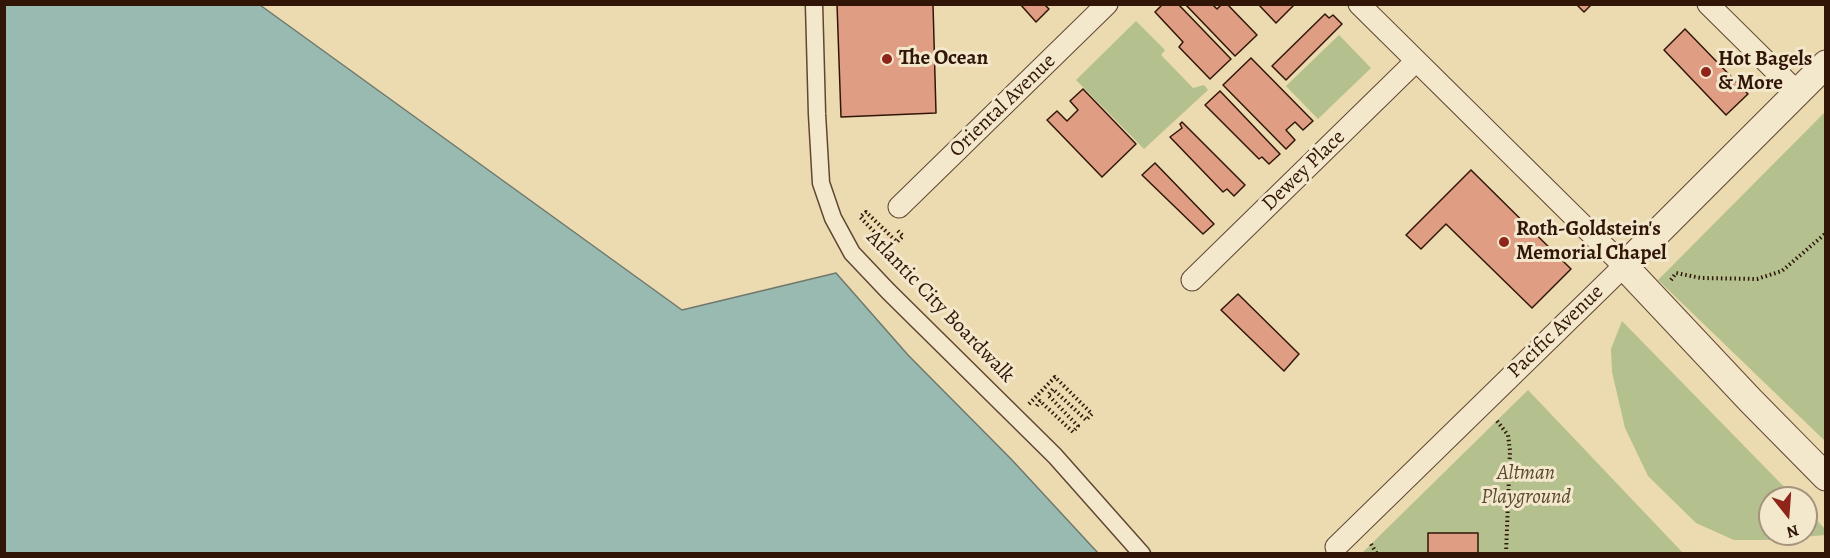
<!DOCTYPE html>
<style>
body{margin:0}
#map{position:relative;width:1830px;height:558px;overflow:hidden;background:#ecdab1;font-family:Alegreya,serif}
canvas{display:block}
.frame{position:absolute;inset:0;border:6px solid #311608;pointer-events:none}
.north{position:absolute;left:1758px;top:486px;width:60px;height:60px;box-sizing:border-box;background:#f3e7cc;border:2px solid #a5937e;border-radius:50%;rotate:163deg;font-size:16px;font-weight:700;line-height:24px;text-align:center;color:#311608}
.north::after{content:'';display:block;margin:auto;width:21px;height:27px;background:#8f2418;clip-path:polygon(50% 0,100% 100%,50% 72%,0 100%)}
</style>
<div id="map">
<canvas width="1830" height="558"></canvas>
<div class="frame"></div>
<div class="north">N</div>
</div>
<script>
const g = document.querySelector('canvas').getContext('2d');
g.lineJoin = 'round';
function paint(path, color) { g.fillStyle = color; g.fill(path, 'evenodd'); }
const poly = rows => new Path2D(rows.map(r => 'M' + r).join(''));
function trace(path, color, width, dash) { g.strokeStyle = color; g.lineWidth = width; g.lineCap = dash ? 'butt' : 'round'; g.setLineDash(dash || []); g.stroke(path); }
function label(font, color, halo, rows, align = 'center') {
  g.font = font + ' Alegreya,serif'; g.lineWidth = 6; g.setLineDash([]); g.textBaseline = 'middle'; g.strokeStyle = halo; g.fillStyle = color; for (const [text, x, y, turn = 0] of rows) {
    g.save(); g.translate(x, y); g.rotate((+turn || 0) * Math.PI / 180); g.textAlign = isNaN(turn) ? turn : align; if (halo) g.strokeText(text, 0, 0); g.fillText(text, 0, 0); g.restore();
  }
}
paint(poly([
 [1136,21,1165,50,1161,55,1193,88,1204,85,1208,90,1144,149,1076,80],
 [1339,35,1371,68,1318,119,1286,86],
 [1825,112,1825,441,1658,280],
 [1622,321,1795,498,1770,498,1770,534,1806,534,1806,509,1825,529,1825,535,1770,540,1734,540,1696,523,1648,476,1625,428,1612,372,1611,349],
 [1528,390,1683,553,1361,554]
]), '#b4c08e');
const water = poly([
 [4,5,260,5,682,310,836,273,908,355,1012,460,1098,553,5,553,4,5]
]);
paint(water, '#99bab0');
trace(water, '#6f786d', 1.5);
const building = poly([
 [837,4,933,4,936,113,841,117,837,4],
 [1020,4,1044,4,1049,9,1036,22,1020,4],
 [1163,4,1178,4,1231,59,1210,79,1179,47,1183,42,1155,12,1163,4],
 [1185,4,1212,4,1217,9,1222,4,1227,4,1257,35,1235,56,1185,4],
 [1258,4,1295,4,1276,23,1258,4],
 [1576,4,1592,4,1584,12,1576,4],
 [1325,14,1329,18,1333,15,1342,24,1286,80,1272,66,1325,14],
 [1685,29,1748,94,1726,115,1664,50,1685,29],
 [1251,58,1313,121,1303,130,1295,122,1286,130,1295,140,1286,149,1223,85,1251,58],
 [1083,89,1136,144,1102,177,1047,120,1057,111,1067,121,1078,110,1070,101,1083,89],
 [1220,91,1280,154,1269,164,1262,157,1259,159,1205,105,1220,91],
 [1182,122,1245,185,1234,196,1227,189,1223,192,1170,137,1182,128,1180,124,1182,122],
 [1155,163,1214,224,1203,234,1142,175,1155,163],
 [1471,170,1571,269,1532,308,1446,224,1421,249,1406,235,1471,170],
 [1238,294,1299,354,1284,371,1221,310,1238,294],
 [1428,533,1478,533,1478,554,1428,554,1428,533]
]);
paint(building, '#df9e83');
trace(building, '#311608', 1.5);
const pedestrian = poly([
 [814,4,817,114,821,183,833,218,852,253,888,291,1055,456,1142,554]
]);
const minor = poly([
 [1708,4,1797,92],
 [899,207,1107,4],
 [1192,280,1415,62],
 [1336,547,1624,266,1359,4]
]);
const tertiary = poly([
 [1826,64,1624,266,1751,401,1826,477]
]);
trace(pedestrian, '#604732', 19);
trace(minor, '#604732', 23);
trace(tertiary, '#604732', 29);
trace(poly([
 [883,255,889,247,860,217,866,212,897,242,903,236,896,229],
 [1671,280,1676,273,1701,278,1757,279,1782,271,1826,233],
 [1029,404,1055,377,1092,414,1086,420,1053,389,1048,395,1078,426,1073,432,1040,401,1036,407],
 [1497,421,1508,435,1510,451,1506,554],
 [1371,544,1377,554]
]), '#311608', 4, [1.5, 3]);
trace(pedestrian, '#f3e7cc', 16);
trace(minor, '#f3e7cc', 21);
trace(tertiary, '#f3e7cc', 27);
for (const [x, y, r, color] of [
 [887,59,6,"#8f2418"],
 [1706,72,6,"#8f2418"],
 [1504,242,6,"#8f2418"]
]) { const dot = new Path2D(); dot.arc(x, y, r, 0, 2 * Math.PI); g.fillStyle = color; g.fill(dot); trace(dot, '#f3e7cc', 2); }
label('bold 21px', '#311608', '#f3e7cc', [
 ["The Ocean",899,59],
 ["Hot Bagels",1718,60],
 ["& More",1718,84],
 ["Roth-Goldstein's",1516,230],
 ["Memorial Chapel",1516,254]
], 'left');
label('21px', '#311608', '#f3e7cc', [
 ["Oriental Avenue",1003,106,-44],
 ["Dewey Place",1304,171,-44],
 ["Atlantic City Boardwalk",940,307,46],
 ["Pacific Avenue",1556,332,-44]
]);
label('italic 21px', '#584930', '#f3e7cc', [
 ["Altman",1526,474],
 ["Playground",1526,498]
]);
</script>
